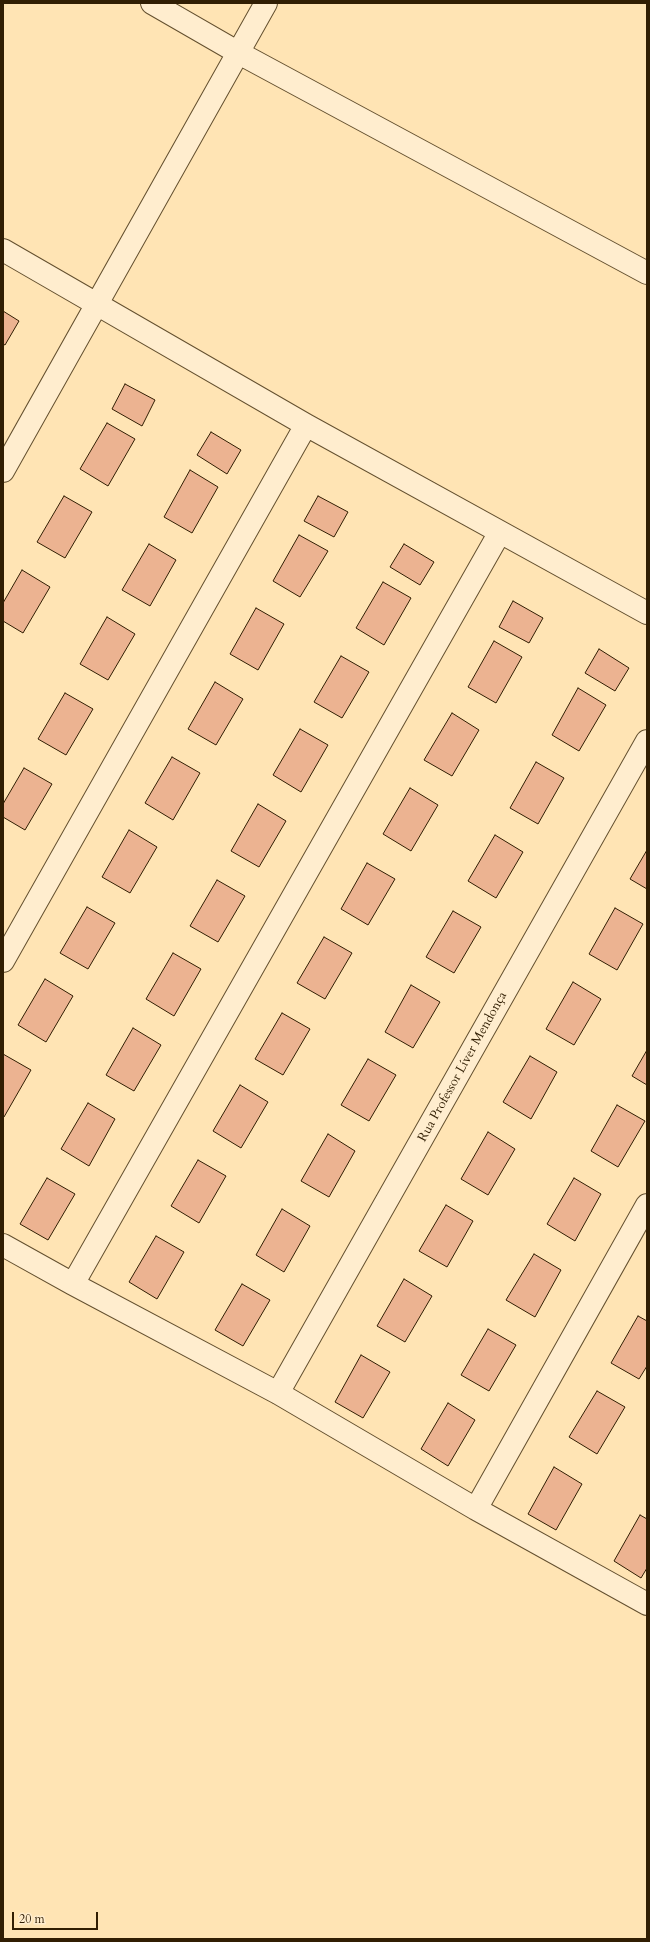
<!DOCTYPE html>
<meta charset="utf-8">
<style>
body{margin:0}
#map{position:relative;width:650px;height:1942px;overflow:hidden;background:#ffe4b4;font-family:Cardo,serif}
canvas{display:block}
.frame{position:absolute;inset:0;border:4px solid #311e03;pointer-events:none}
.scale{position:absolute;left:12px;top:1912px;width:86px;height:18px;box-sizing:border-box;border:2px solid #311e03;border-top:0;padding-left:5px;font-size:12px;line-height:14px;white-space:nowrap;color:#311e03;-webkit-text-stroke:3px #ffedce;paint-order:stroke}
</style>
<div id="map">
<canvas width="650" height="1942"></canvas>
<div class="frame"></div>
<div class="scale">20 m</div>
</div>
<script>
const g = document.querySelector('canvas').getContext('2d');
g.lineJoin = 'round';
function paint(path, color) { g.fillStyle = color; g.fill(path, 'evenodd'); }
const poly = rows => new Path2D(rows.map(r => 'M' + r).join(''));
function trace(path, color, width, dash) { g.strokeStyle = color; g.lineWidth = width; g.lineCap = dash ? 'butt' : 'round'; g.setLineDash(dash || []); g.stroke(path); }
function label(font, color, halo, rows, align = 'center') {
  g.font = font + ' Cardo,serif'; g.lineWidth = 4; g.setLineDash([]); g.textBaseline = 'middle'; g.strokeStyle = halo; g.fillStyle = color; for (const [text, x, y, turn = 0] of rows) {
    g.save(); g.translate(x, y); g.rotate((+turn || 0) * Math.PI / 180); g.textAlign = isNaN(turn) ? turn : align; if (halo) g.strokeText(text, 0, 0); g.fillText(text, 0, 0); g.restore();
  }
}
const building = poly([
 [3,311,19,321,5,345,3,344,3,311],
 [125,384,155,400,142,426,112,409,125,384],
 [107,423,135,439,108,486,80,469,107,423],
 [211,432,241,450,227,474,197,455,211,432],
 [190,470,218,487,192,533,164,517,190,470],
 [64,496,92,512,65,558,37,542,64,496],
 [318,496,348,512,334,537,304,521,318,496],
 [299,535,328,551,300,597,273,581,299,535],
 [149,544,176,560,150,606,122,590,149,544],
 [404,544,434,562,420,585,390,567,404,544],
 [22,570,50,587,23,633,3,621,3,603,22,570],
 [383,582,411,598,384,645,356,628,383,582],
 [513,601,543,618,529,643,499,627,513,601],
 [256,608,284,624,258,670,230,654,256,608],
 [107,617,135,634,108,680,80,664,107,617],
 [494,641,522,657,496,703,468,687,494,641],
 [599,649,629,668,615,691,585,673,599,649],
 [341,656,369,672,342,718,314,702,341,656],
 [215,682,243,699,216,745,188,729,215,682],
 [578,688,606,705,579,751,552,735,578,688],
 [65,693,93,709,66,755,38,739,65,693],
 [452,713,479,730,452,776,424,760,452,713],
 [300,729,328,745,301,792,273,775,300,729],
 [172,757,200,773,173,820,145,803,172,757],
 [536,762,564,778,538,824,510,808,536,762],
 [24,768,52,784,25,830,3,817,3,804,24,768],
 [410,788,438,805,411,851,383,834,410,788],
 [258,804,286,821,259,867,231,851,258,804],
 [129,830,157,847,130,893,102,877,129,830],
 [495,835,523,852,496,898,468,881,495,835],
 [647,850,647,889,630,879,647,850],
 [367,863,395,879,368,925,341,909,367,863],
 [217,880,245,896,218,942,190,926,217,880],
 [87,907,115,923,88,969,60,953,87,907],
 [615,908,643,924,617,970,589,954,615,908],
 [453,911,481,927,454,973,426,957,453,911],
 [324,937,352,953,325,999,297,983,324,937],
 [173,953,201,969,174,1016,146,999,173,953],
 [45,979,73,996,46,1042,18,1025,45,979],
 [573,982,601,999,574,1045,546,1029,573,982],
 [411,985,440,1002,413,1048,385,1032,411,985],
 [282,1013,310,1029,283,1075,255,1059,282,1013],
 [133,1028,161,1045,134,1091,106,1075,133,1028],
 [647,1050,647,1085,632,1076,647,1050],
 [3,1054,31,1070,4,1117,3,1116,3,1054],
 [530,1056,557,1072,531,1119,503,1102,530,1056],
 [368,1059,396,1075,369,1121,341,1105,368,1059],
 [240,1085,268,1102,241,1148,213,1131,240,1085],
 [88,1103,115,1119,89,1166,61,1149,88,1103],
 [617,1105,645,1121,618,1167,591,1151,617,1105],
 [488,1132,515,1149,488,1195,461,1179,488,1132],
 [328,1134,355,1151,329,1197,301,1181,328,1134],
 [198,1160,226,1176,199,1223,171,1206,198,1160],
 [47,1178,75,1194,48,1240,20,1224,47,1178],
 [574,1178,601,1194,575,1241,547,1224,574,1178],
 [446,1205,473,1221,447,1267,419,1251,446,1205],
 [282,1209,310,1226,284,1272,256,1255,282,1209],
 [156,1236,184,1252,157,1299,129,1282,156,1236],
 [534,1254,561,1270,535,1317,506,1300,534,1254],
 [404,1279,432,1296,405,1342,377,1326,404,1279],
 [242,1284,270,1300,243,1346,215,1330,242,1284],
 [638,1316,647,1321,647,1366,639,1379,611,1363,638,1316],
 [488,1329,516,1345,489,1391,461,1375,488,1329],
 [361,1355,390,1372,363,1418,335,1402,361,1355],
 [597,1391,625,1407,597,1454,569,1437,597,1391],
 [448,1403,475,1420,448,1466,421,1449,448,1403],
 [554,1467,582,1484,556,1530,528,1514,554,1467],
 [640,1515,647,1519,647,1568,641,1578,614,1561,640,1515]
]);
paint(building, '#ecb391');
trace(building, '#311e03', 1);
const minor = poly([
 [152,3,237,52,647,273],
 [3,250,306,425,647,613],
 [3,471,266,3],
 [3,961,306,425],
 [3,1245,73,1284,278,1393,476,1509,647,1604],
 [73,1284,500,532],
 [278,1393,647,741],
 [476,1509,647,1205]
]);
trace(minor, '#64502f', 24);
trace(minor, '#ffedce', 22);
label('13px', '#311e03', '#ffedce', [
 ["Rua Professor Líver Mendonça",463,1067,-61]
]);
</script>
